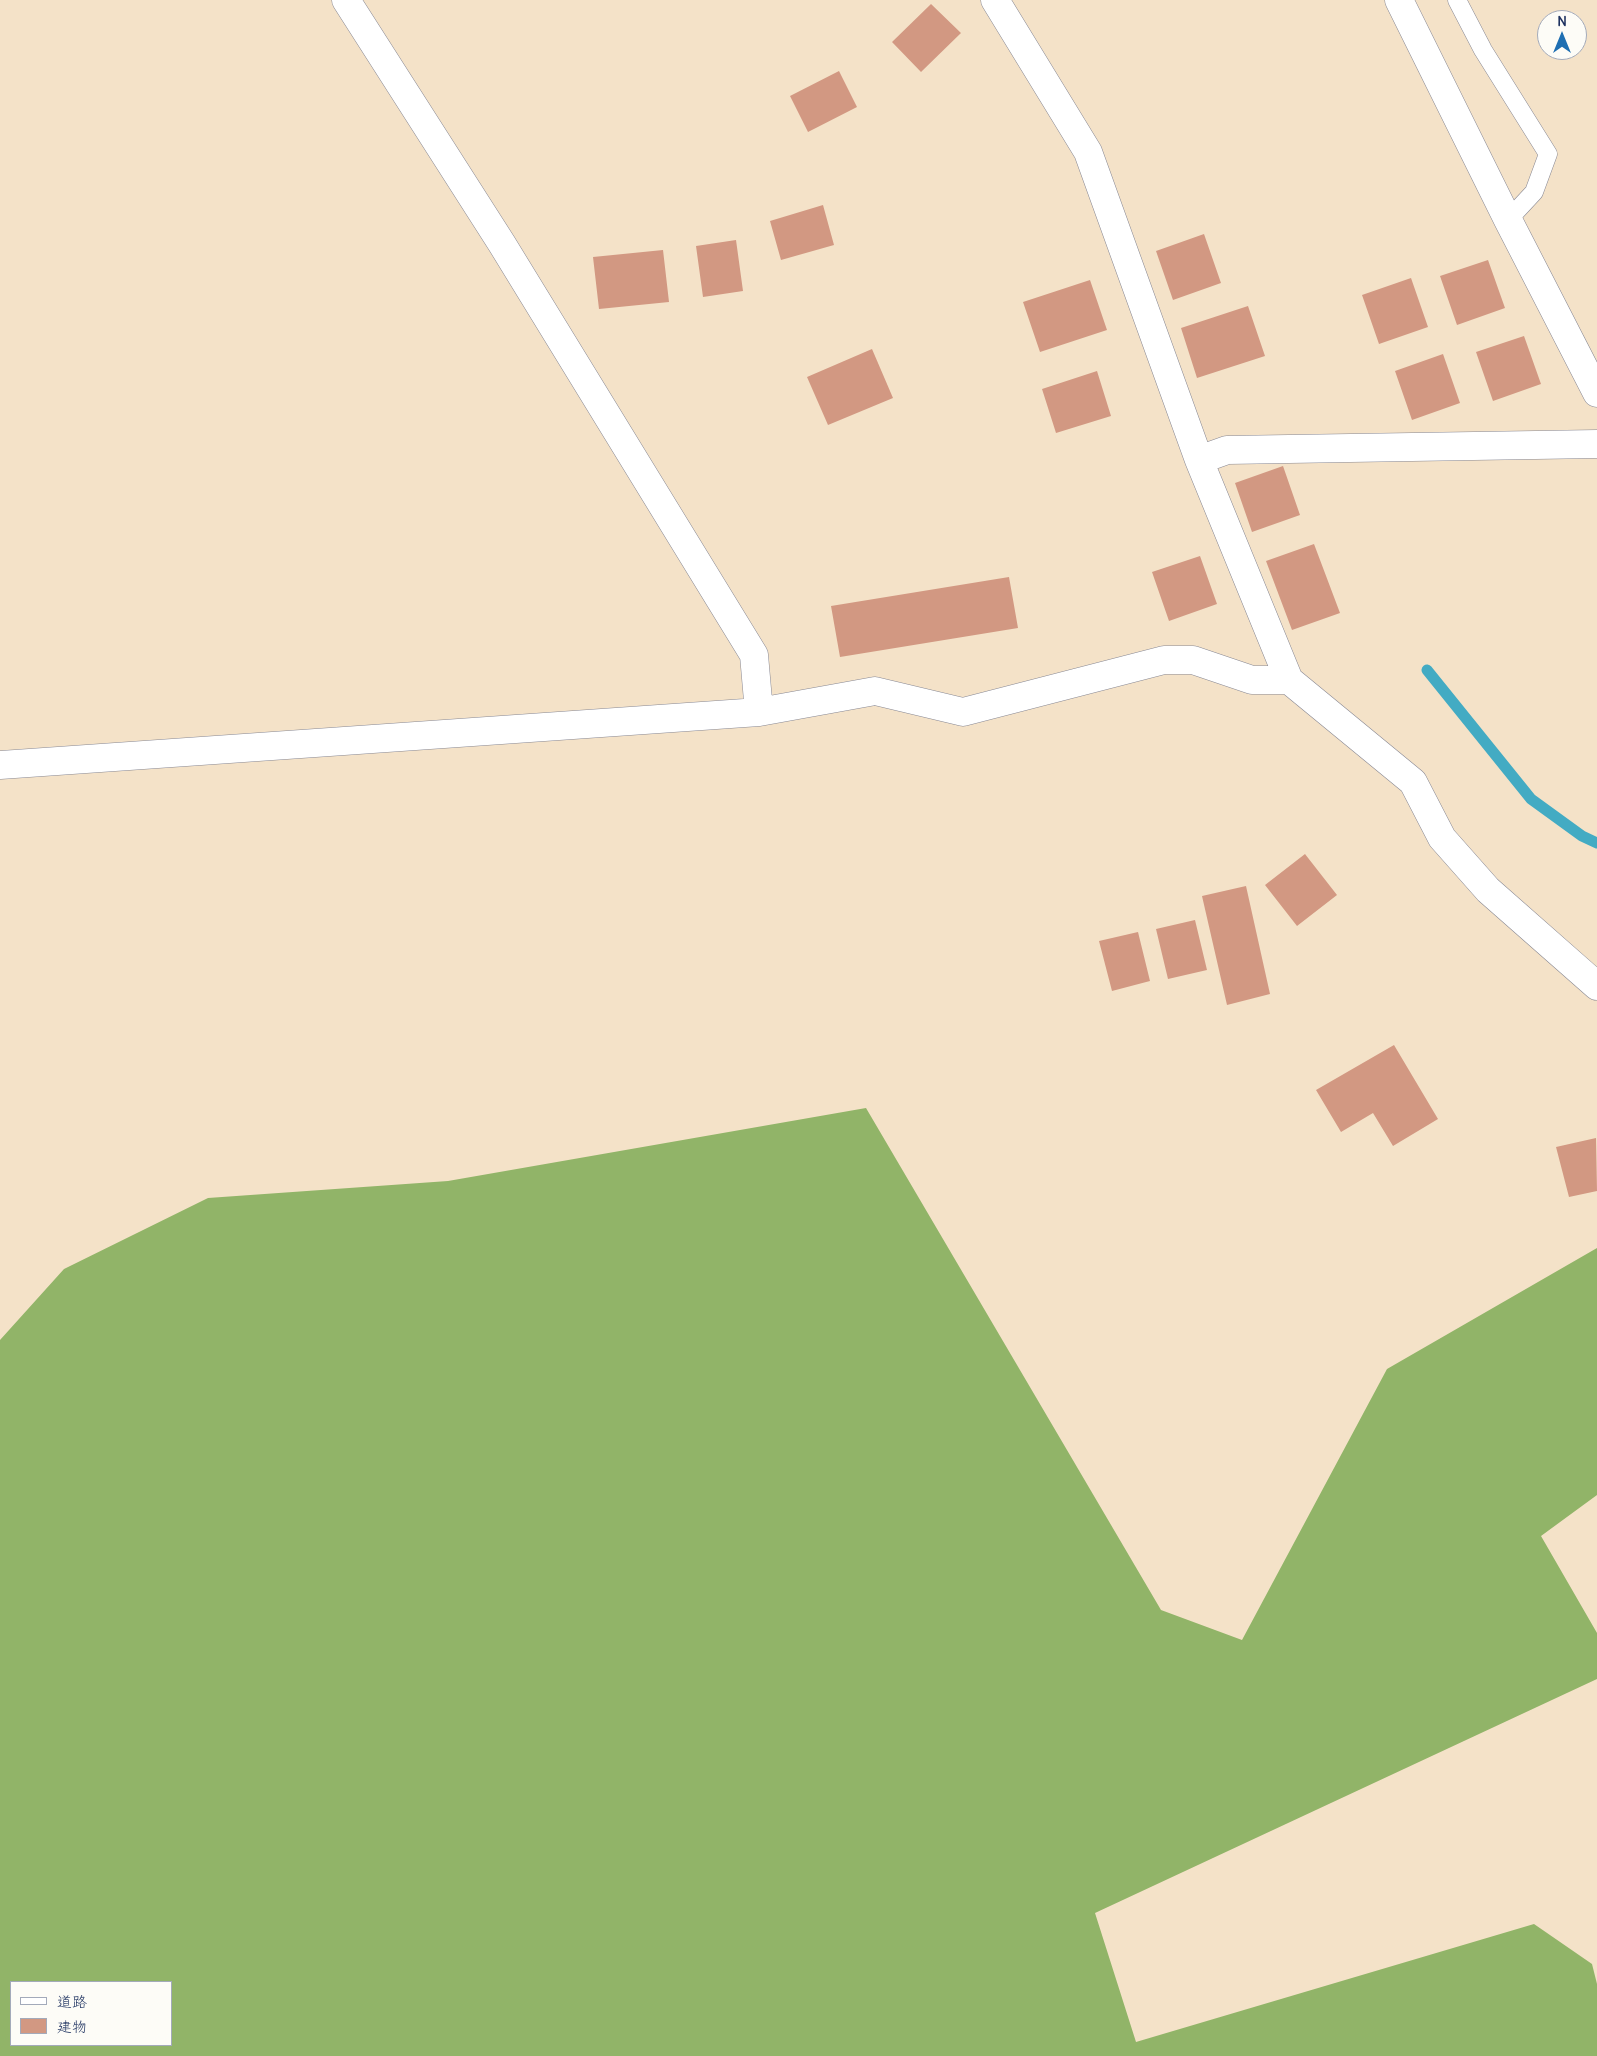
<!DOCTYPE html>
<meta charset="utf-8">
<style>
body{margin:0}
#map{position:relative;width:1597px;height:2056px;overflow:hidden;background:#f4e2c8;font-family:Delius,"Klee One",sans-serif}
canvas{display:block}
.legend{position:absolute;left:10px;top:1981px;width:162px;height:65px;box-sizing:border-box;background:#fdfcf7;border:1px solid #a3aaba;margin:0;padding:6px 9px;list-style:none;font-size:15px;color:#1b2f5e}
.legend li{display:flex;align-items:center;gap:10px;height:25px}
.legend b{width:25px;border:1px solid #a3aaba}
.north{position:absolute;left:1537px;top:10px;width:50px;height:50px;box-sizing:border-box;background:#fdfcf7;border:1px solid #a3aaba;border-radius:50%;rotate:0deg;font-size:14px;font-weight:700;line-height:20px;text-align:center;color:#1b2f5e}
.north::after{content:'';display:block;margin:auto;width:18px;height:22px;background:#1f6fb2;clip-path:polygon(50% 0,100% 100%,50% 72%,0 100%)}
</style>
<div id="map">
<canvas width="1597" height="2056"></canvas>
<ul class="legend">
<li><b style="height:6px;background:#fff"></b>道路</li>
<li><b style="height:14px;background:#d29882"></b>建物</li>
</ul>
<div class="north">N</div>
</div>
<script>
const g = document.querySelector('canvas').getContext('2d');
g.lineJoin = 'round';
function paint(path, color) { g.fillStyle = color; g.fill(path, 'evenodd'); }
const poly = rows => new Path2D(rows.map(r => 'M' + r).join(''));
function trace(path, color, width, dash) { g.strokeStyle = color; g.lineWidth = width; g.lineCap = dash ? 'butt' : 'round'; g.setLineDash(dash || []); g.stroke(path); }
paint(poly([
 [866,1108,1161,1610,1242,1640,1387,1369,1597,1248,1597,1495,1541,1536,1597,1633,1597,1679,1095,1913,1136,2042,1534,1924,1592,1964,1597,1984,1597,2056,0,2056,0,1340,64,1269,208,1198,448,1181],
 [11,1982,171,1982,171,2045,11,2045]
]), '#91b468');
trace(poly([
 [1427,670,1531,799,1582,836,1597,843]
]), '#43abc3', 11);
paint(poly([
 [931,4,961,33,921,72,892,42],
 [839,71,857,107,808,132,790,96],
 [823,205,834,245,781,260,770,221],
 [1204,234,1221,283,1173,300,1156,251],
 [736,240,743,291,703,297,696,246],
 [663,250,669,302,599,309,593,257],
 [1488,260,1505,308,1457,325,1440,276],
 [1411,278,1428,327,1379,344,1362,295],
 [1090,280,1107,330,1040,352,1023,302],
 [1248,306,1265,356,1197,378,1181,328],
 [1524,336,1541,384,1493,401,1476,352],
 [872,349,893,398,828,425,807,377],
 [1443,354,1460,403,1412,420,1395,371],
 [1097,371,1111,416,1056,433,1042,389],
 [1283,466,1300,515,1252,532,1235,483],
 [1314,544,1340,613,1292,630,1266,561],
 [1200,556,1217,604,1169,621,1152,572],
 [1009,577,1018,628,840,657,831,606],
 [1305,854,1337,895,1297,926,1265,885],
 [1246,886,1270,994,1227,1005,1202,896],
 [1195,920,1207,970,1168,979,1156,929],
 [1138,932,1150,981,1112,991,1099,941],
 [1394,1045,1438,1119,1393,1146,1373,1113,1341,1132,1316,1090],
 [1596,1138,1597,1191,1569,1197,1556,1147]
]), '#d29882');
const lane = poly([
 [1457,0,1483,50,1548,154,1534,192,1508,220]
]);
const street = poly([
 [346,0,502,244,754,655,759,712],
 [995,0,1088,152,1199,460,1289,680,1413,782,1442,838,1488,890,1597,986],
 [1399,0,1508,220,1597,393],
 [1199,460,1227,450,1597,444],
 [0,765,759,712,875,691,963,712,1164,660,1193,660,1252,680,1289,680]
]);
trace(lane, '#888893', 19);
trace(street, '#888893', 29);
trace(lane, '#fff', 18);
trace(street, '#fff', 28);
</script>
